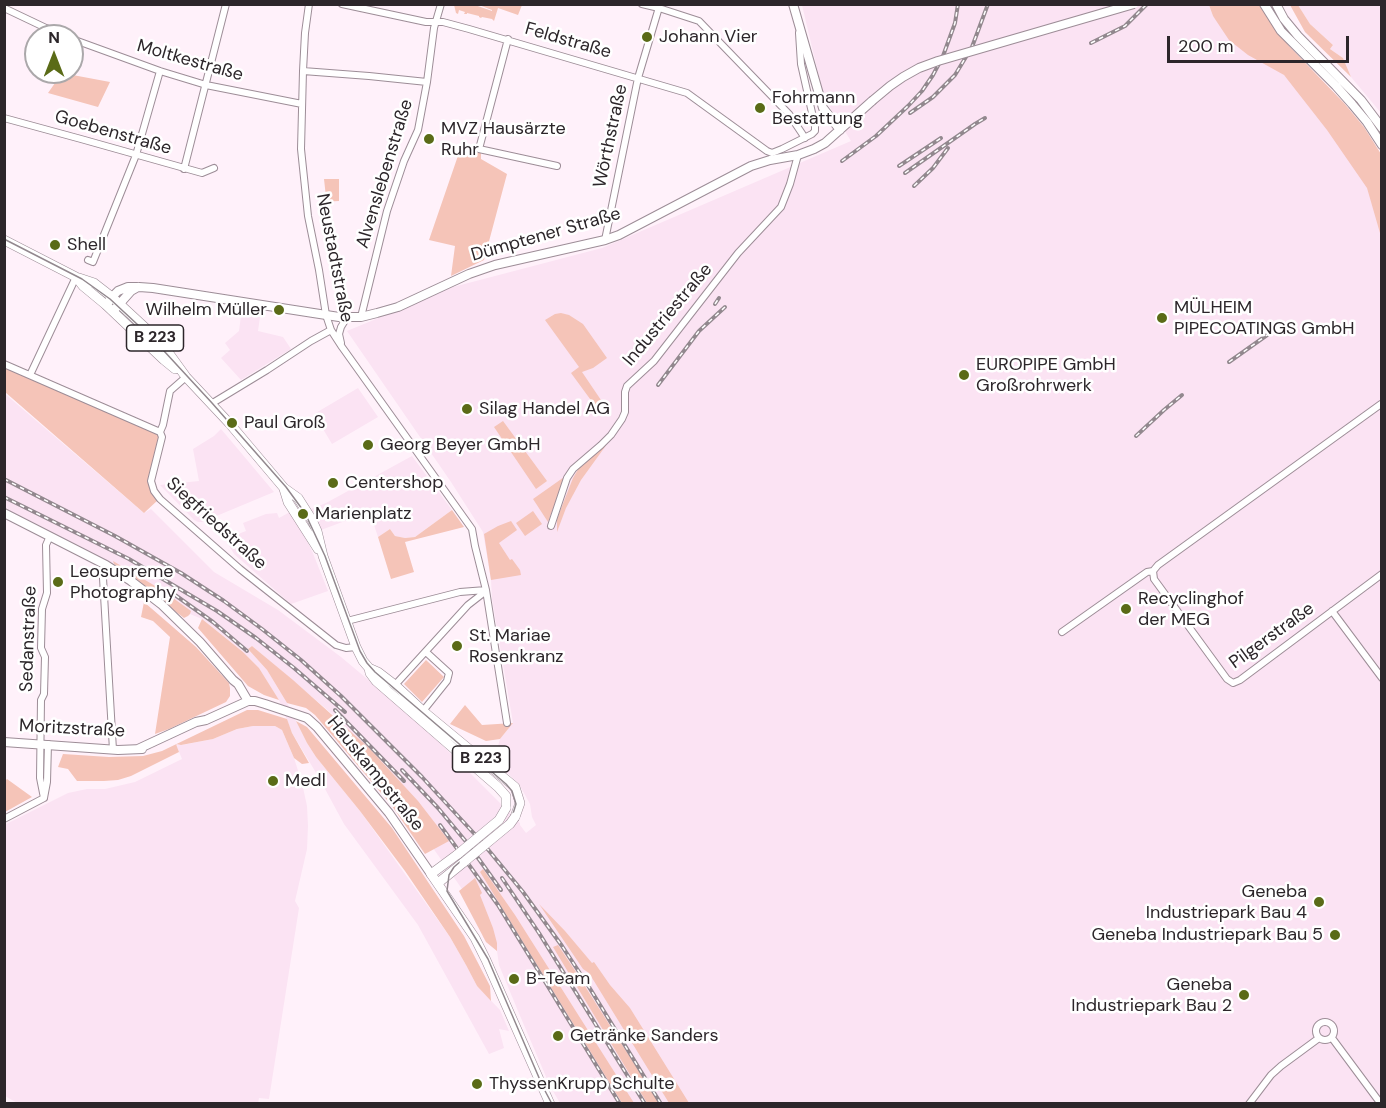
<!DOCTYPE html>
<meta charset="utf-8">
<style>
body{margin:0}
#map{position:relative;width:1386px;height:1108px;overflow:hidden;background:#fff1fa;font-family:"DM Sans",sans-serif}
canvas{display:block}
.frame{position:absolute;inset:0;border:6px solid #2c262a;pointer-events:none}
.north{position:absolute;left:24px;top:24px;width:60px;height:60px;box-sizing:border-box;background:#fff;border:2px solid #aba8aa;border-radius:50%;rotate:0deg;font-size:16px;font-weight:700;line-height:24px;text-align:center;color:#2c262a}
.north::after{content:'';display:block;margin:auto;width:21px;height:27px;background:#5a6b17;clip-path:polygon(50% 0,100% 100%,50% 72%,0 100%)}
.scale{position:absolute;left:1167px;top:36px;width:182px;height:27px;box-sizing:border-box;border:3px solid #2c262a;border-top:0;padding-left:8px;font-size:18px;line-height:21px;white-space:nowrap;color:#2c262a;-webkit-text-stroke:4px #fff;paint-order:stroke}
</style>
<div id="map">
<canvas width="1386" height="1108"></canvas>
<div class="frame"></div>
<div class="north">N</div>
<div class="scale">200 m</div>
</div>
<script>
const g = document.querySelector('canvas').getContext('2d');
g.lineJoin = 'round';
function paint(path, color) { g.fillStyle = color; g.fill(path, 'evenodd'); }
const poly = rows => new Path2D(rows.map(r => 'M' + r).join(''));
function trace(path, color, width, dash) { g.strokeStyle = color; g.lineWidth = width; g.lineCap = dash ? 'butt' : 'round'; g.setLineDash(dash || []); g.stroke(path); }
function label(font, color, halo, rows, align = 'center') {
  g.font = font + ' "DM Sans",sans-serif'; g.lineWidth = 5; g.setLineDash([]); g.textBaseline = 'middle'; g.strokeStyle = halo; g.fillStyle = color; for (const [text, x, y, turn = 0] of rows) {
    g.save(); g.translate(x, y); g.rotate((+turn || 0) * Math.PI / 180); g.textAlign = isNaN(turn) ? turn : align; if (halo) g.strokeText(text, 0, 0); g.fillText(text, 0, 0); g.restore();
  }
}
paint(poly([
 [802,5,1209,5,1213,16,1284,75,1381,165,1381,1103,560,1103,550,1086,518,1011,499,965,497,951,486,942,483,937,479,923,467,896,396,796,338,719,252,646,248,649,267,670,287,703,307,743,316,757,360,811,450,937,466,965,477,986,500,1010,509,1031,499,1029,504,1048,489,1054,418,925,344,824,318,776,292,733,279,700,259,668,243,652,202,619,190,614,114,564,5,509,4,393,144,513,151,509,214,572,278,610,341,657,421,724,520,823,520,825,526,833,536,825,532,817,530,804,519,784,494,760,500,739,513,723,492,599,491,580,483,532,451,482,347,331,453,287,602,248,851,141,824,98],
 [1298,5,1381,5,1381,113,1351,77,1343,58,1330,49,1333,45,1310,24],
 [242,308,261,310,258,331,283,337,291,349,241,380,221,358,230,350,225,343,239,331],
 [358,388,378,417,332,444,314,414],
 [221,429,274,492,202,522,198,522,194,520,160,485,199,481,193,449,214,436],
 [412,456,452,510,415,537,405,538,395,536,390,529,378,537,369,510,353,518,321,530,311,509,326,503],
 [290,512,299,526,312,551,328,591,291,604,234,554,225,539,246,531,243,523,266,514,277,513,279,518],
 [253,726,275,726,282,730,294,758,302,783,307,806,308,826,307,849,295,901,299,908,269,1099,259,1098,258,1104,19,1104,5,1096,4,825,68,793,87,789,105,789,135,782,182,759,176,744,182,745,213,739,237,729]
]), '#fbe3f3');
paint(poly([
 [454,5,475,5,492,11,492,10,479,5,522,5,518,15,498,8,494,21,492,19,482,17,481,18,479,17,479,16,467,13,467,14,464,14,465,12,459,10,458,14,456,13],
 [1209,5,1260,5,1264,12,1289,46,1344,103,1364,127,1381,154,1381,233,1380,233,1367,188,1327,130,1284,75,1248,55,1229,40,1213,16],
 [1290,5,1298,5,1310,24,1333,45,1330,49,1343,58,1351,77,1305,32],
 [62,73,110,82,98,107,48,93],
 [461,147,481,153,481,159,507,174,484,260,451,276,455,246,429,240],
 [324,179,339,179,339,201,320,202,320,198,326,197],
 [561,313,569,315,583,324,607,358,593,368,582,372,603,403,600,405,598,406,593,403,571,373,579,367,545,320,555,314],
 [5,368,159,433,160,435,151,481,158,500,144,513,5,392],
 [503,421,547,481,536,489,494,427],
 [607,444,581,480,566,508,557,532,557,519,573,478,580,466],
 [567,475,564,479,548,522,533,499],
 [452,510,464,527,405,542,414,572,391,579,378,537,390,529,395,536,405,538,415,537],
 [533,511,542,524,525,536,516,523],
 [511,521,517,530,499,543,510,560,512,559,520,570,521,575,491,580,484,534,498,526],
 [113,561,162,590,191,611,190,614,188,616,184,618,114,564],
 [144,602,196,647,229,683,230,688,230,696,226,702,169,729,155,734,170,637,153,621,141,617],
 [202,619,243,652,259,668,279,700,264,695,248,686,198,628],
 [252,646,293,680,369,748,418,801,449,841,425,854,392,806,315,715,306,708,287,703,267,670,248,649],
 [426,660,444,677,422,702,404,684],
 [465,705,482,725,513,723,500,739,486,741,450,724],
 [247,710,258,710,287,719,292,733,309,763,302,764,294,758,282,730,275,726,253,726,237,729,213,739,181,745,176,744,179,752,131,776,118,780,104,781,77,781,68,769,58,767,63,754,109,757,143,756,162,751],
 [296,721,307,727,392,828,464,936,490,986,491,1001,477,986,466,965,450,937,405,871,360,811,316,757,307,743],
 [7,779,32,797,5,812,5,781],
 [483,869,515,915,634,1103,622,1103,480,872],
 [475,878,482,893,480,895,493,928,497,943,497,951,486,942,459,891],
 [539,904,565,931,592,963,594,962,610,985,630,1008,689,1103,669,1103,589,973,583,969],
 [558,945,576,972,659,1103,647,1103,553,947]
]), '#f5c4b8');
const street = poly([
 [309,4,305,33,303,71,301,149,308,216,319,270,326,315,331,330,342,347,472,529,475,546,486,590,507,723],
 [342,4,426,22,443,22,469,29,687,93,767,151,772,153,782,149,812,134,815,131,815,126,801,64,799,33],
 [642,4,659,8,699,21,789,114,805,138],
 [4,8,46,28,65,36],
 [72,39,160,71,206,85,302,104],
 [508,39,479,149,557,166],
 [303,71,369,76,427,82],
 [4,118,81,139,202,173,214,168],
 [184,169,226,4],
 [605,240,638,78,660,4],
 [88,260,93,262,136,155,160,71],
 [361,317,387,211,404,161,418,130,427,82,434,28,441,4],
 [341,343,339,334,341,327,346,319,351,317],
 [4,364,160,432],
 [30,375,76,277],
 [186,377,170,391,163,425,160,432,162,437,151,481,154,491,160,499,240,569,336,645,346,648,356,647],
 [211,404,267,370,311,341,331,330],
 [551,526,567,478,573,469,601,445,611,435,622,419,625,412,625,392,627,386,654,361,738,253,781,207,790,184,798,155],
 [106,565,103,578,113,750],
 [1153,571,1154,579,1227,679,1233,683,1240,680,1382,574],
 [1332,611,1382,678],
 [347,621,460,592,486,590],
 [1062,632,1147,572,1153,571,1158,565,1381,404],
 [395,685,468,605,486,591],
 [423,711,447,681,449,673,426,652],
 [44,798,40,778,41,700,44,694,45,657,41,648,42,609,47,593,46,545,50,536],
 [4,819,44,798,47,782,48,744],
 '1316 1031a9 9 0 1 1 18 0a9 9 0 1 1-18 0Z',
 [1332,1038,1381,1104],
 [1249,1104,1271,1075,1281,1066,1319,1038]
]);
const secondary = poly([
 [793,4,823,108,840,130],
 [1264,4,1281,31,1336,86,1352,104,1367,122,1382,145],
 [1276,4,1284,19,1298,36,1361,100,1382,128],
 [106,305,112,297,118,291,128,287,139,287,153,288,339,317,361,317,377,313,398,307,469,274,495,265,605,240,619,235,751,166,770,160,798,155,814,149,825,143,872,101],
 [115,309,131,291,138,287],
 [4,513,106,565,131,581,161,604,200,642,233,680,238,684,248,701],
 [4,742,118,750,142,749],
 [138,749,196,722,206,720,248,701,255,701,265,704,307,718,317,727,389,813,431,874]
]);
const primary = poly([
 [4,240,76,277,94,283,112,297,152,334,165,348,186,377,230,424,284,488,298,498,312,520,317,531,323,556,356,647,363,661,369,668,370,673,376,681,498,787,506,796,506,808],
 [76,277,83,286,106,305,164,360,175,369],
 [284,489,288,502,318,549],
 [369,668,378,672,395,685,423,711,515,787,520,803,515,817],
 [458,854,431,874,475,938,486,960,550,1104],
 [438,883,464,862]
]);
trace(street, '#9d8d97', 8);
trace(secondary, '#9d8d97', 10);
trace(primary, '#9d8d97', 10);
trace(street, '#fff', 6);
trace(secondary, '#fff', 8);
trace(primary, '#fff', 9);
trace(poly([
 [4,239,82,279,110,299,152,338,212,403,286,487,305,513,325,556,360,651,367,663,375,672,506,784,512,791,516,804,512,817,454,867,449,875,447,891,488,959,543,1087,552,1104]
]), '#92888e', 1.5);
const rail = poly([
 [1091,43,1125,26,1147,4],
 [910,113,933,97,955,75,972,47,988,4],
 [842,161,876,136,908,106,922,91,933,75,943,56,955,23,958,4],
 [899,166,941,138],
 [905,173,975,124,985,118],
 [914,186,933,168,948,148],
 [715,304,719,298],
 [1229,362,1277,328],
 [658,385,699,331,725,307],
 [1136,436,1164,410,1182,395],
 [4,479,115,536,181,573,224,601,262,629,301,660,341,696,422,777,481,841,523,892,562,946,589,987,661,1104],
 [4,497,129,559,217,611,256,638,294,668,345,712],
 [168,590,213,622,247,651],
 [335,710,404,781],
 [402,770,438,808,468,844,501,890],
 [440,825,498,905,620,1104],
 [502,878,539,933,645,1104]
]);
trace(rail, '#92888e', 4);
trace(rail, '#fff', 1.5, [4.5]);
const secondaryBridge = poly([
 [872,101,890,86,903,77,919,68,938,61,1134,4]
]);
const primaryBridge = poly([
 [458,854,499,820,506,808],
 [464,862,510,824,515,817]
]);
trace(secondaryBridge, '#9d8d97', 10, []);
trace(primaryBridge, '#9d8d97', 10, []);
trace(secondaryBridge, '#fff', 8);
trace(primaryBridge, '#fff', 9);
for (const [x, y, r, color] of [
 [647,37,6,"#5a6b17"],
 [760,108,6,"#5a6b17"],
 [429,139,6,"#5a6b17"],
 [55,245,6,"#5a6b17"],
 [279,310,6,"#5a6b17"],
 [1162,318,6,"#5a6b17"],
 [964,375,6,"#5a6b17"],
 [467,409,6,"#5a6b17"],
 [232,423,6,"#5a6b17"],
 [368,445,6,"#5a6b17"],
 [333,483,6,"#5a6b17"],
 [303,514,6,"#5a6b17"],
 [58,582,6,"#5a6b17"],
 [1126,609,6,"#5a6b17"],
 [457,646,6,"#5a6b17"],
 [273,781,6,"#5a6b17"],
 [1319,902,6,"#5a6b17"],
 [1335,935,6,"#5a6b17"],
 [514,979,6,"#5a6b17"],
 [1244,995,6,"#5a6b17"],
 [558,1036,6,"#5a6b17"],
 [477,1084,6,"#5a6b17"]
]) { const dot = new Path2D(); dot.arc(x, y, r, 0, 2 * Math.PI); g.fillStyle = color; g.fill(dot); trace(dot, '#fff', 2); }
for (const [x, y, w] of [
 [155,338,57],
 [481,759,57]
]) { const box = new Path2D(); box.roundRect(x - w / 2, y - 13, w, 26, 4.5); g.fillStyle = '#fff'; g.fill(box); trace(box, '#2c262a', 1.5); }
label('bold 16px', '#2c262a', null, [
 ["B 223",155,338],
 ["B 223",481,759]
]);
label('18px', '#2c262a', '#fff', [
 ["Johann Vier",659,37],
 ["Fohrmann",772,98],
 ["Bestattung",772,119],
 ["MVZ Hausärzte",441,129],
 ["Ruhr",441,150],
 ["Shell",67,245],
 ["MÜLHEIM",1174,308],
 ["PIPECOATINGS GmbH",1174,329],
 ["Wilhelm Müller",267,310,"right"],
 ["EUROPIPE GmbH",976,365],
 ["Großrohrwerk",976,386],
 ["Silag Handel AG",479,409],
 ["Paul Groß",244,423],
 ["Georg Beyer GmbH",380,445],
 ["Centershop",345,483],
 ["Marienplatz",315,514],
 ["Leosupreme",70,572],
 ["Photography",70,593],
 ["Recyclinghof",1138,599],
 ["der MEG",1138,620],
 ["St. Mariae",469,636],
 ["Rosenkranz",469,657],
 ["Medl",285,781],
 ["Geneba",1307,892,"right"],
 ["Industriepark Bau 4",1307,913,"right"],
 ["Geneba Industriepark Bau 5",1323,935,"right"],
 ["B-Team",526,979],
 ["Geneba",1232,985,"right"],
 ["Industriepark Bau 2",1232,1006,"right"],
 ["Getränke Sanders",570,1036],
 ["ThyssenKrupp Schulte",489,1084]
], 'left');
label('18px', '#2c262a', '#fff', [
 ["Feldstraße",568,41,16],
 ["Moltkestraße",190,61,16],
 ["Goebenstraße",113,133,16],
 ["Wörthstraße",611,136,-78],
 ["Alvenslebenstraße",385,174,-73],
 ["Dümptener Straße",546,235,-16],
 ["Neustadtstraße",334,258,79],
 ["Industriestraße",668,315,-50],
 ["Siegfriedstraße",216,524,42],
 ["Pilgerstraße",1272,636,-36],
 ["Sedanstraße",29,639,-88],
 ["Moritzstraße",72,729,3],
 ["Hauskampstraße",375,774,51]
]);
</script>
